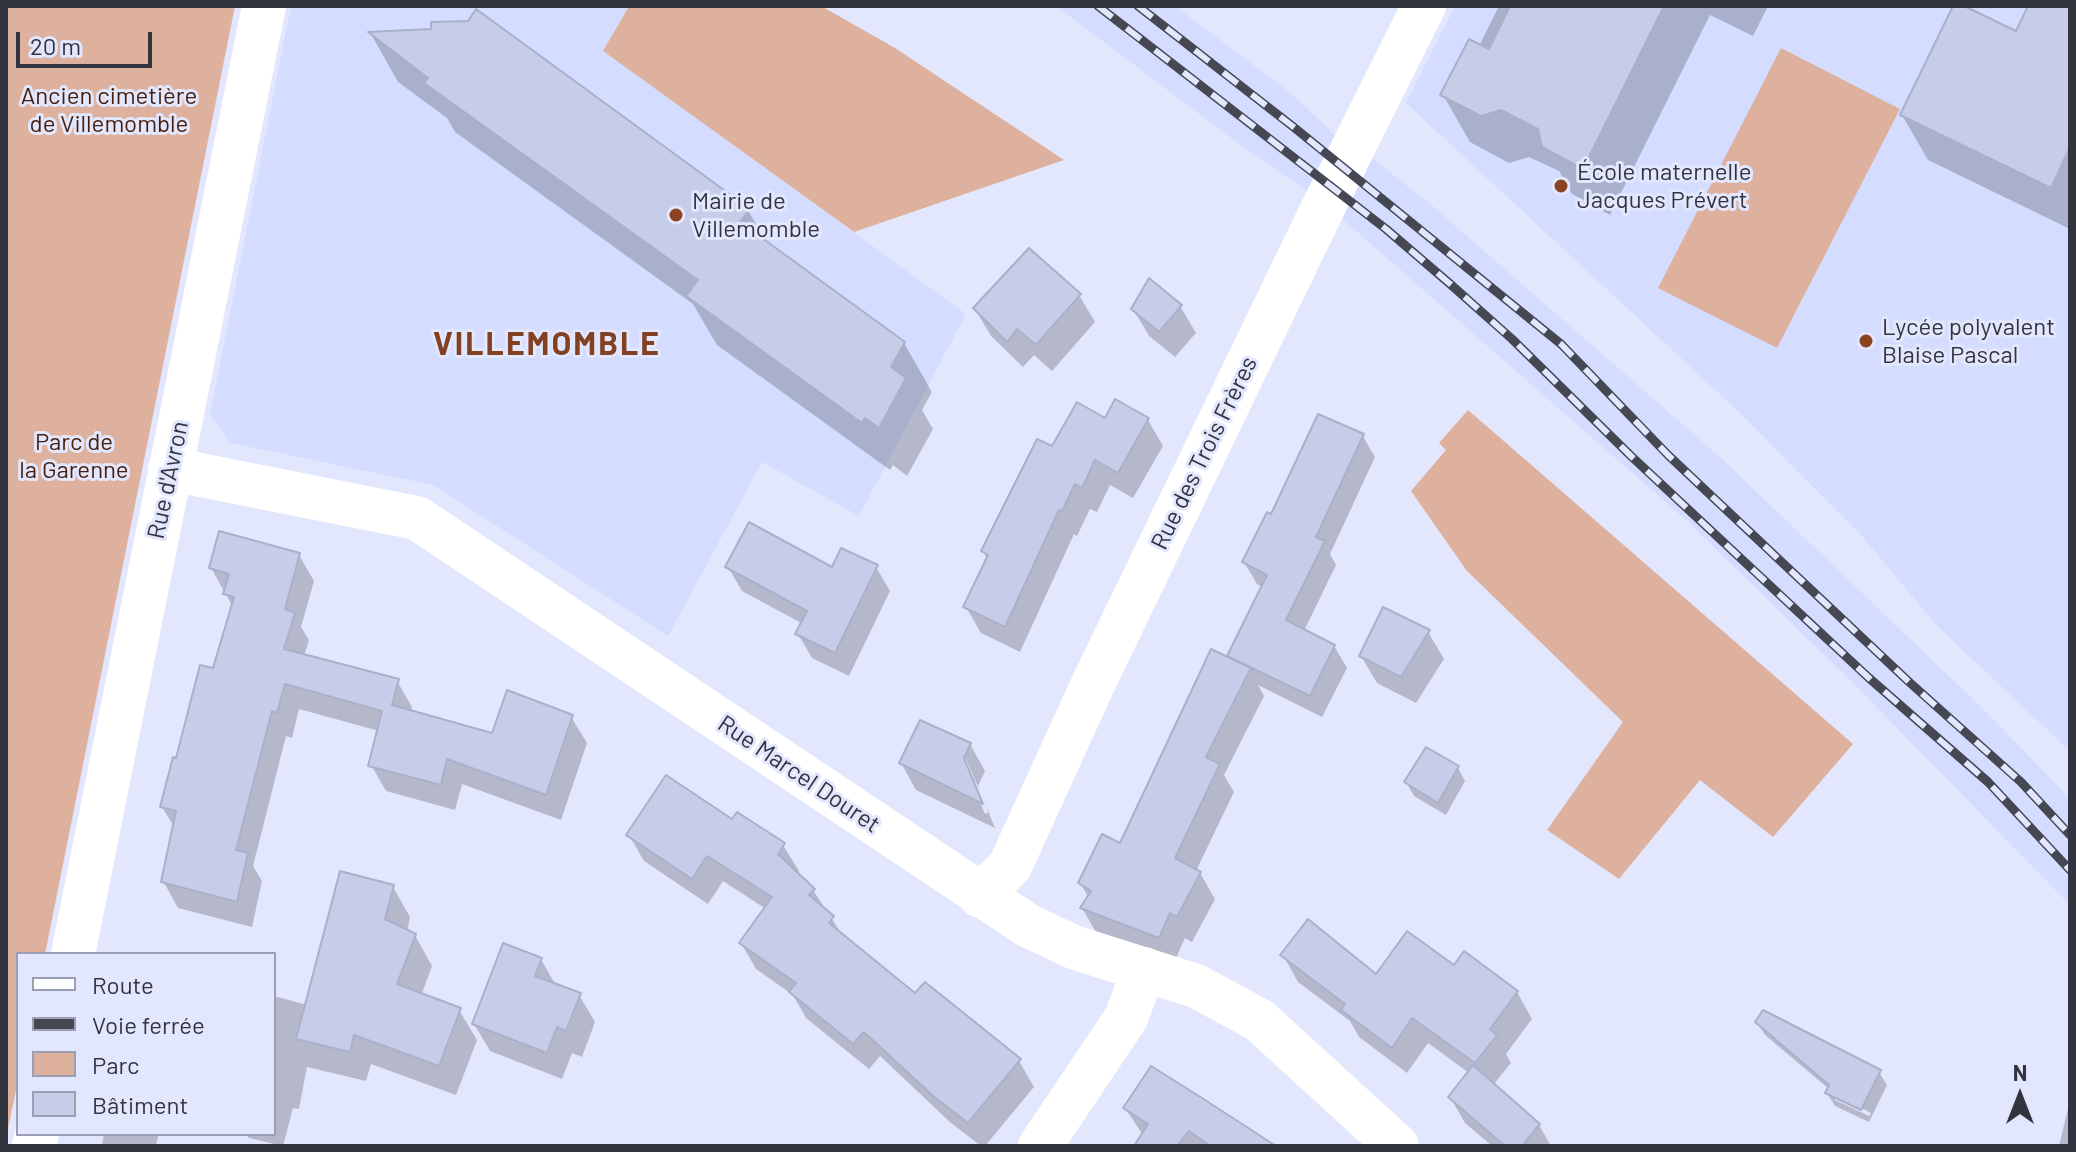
<!DOCTYPE html>
<meta charset="utf-8">
<style>
body{margin:0}
#map{position:relative;width:2076px;height:1152px;overflow:hidden;background:#e2e7fd;font-family:Barlow,sans-serif}
canvas{display:block}
.frame{position:absolute;inset:0;border:8px solid #32343f;pointer-events:none}
.legend{position:absolute;left:16px;top:952px;width:260px;height:184px;box-sizing:border-box;background:#e2e7fd;border:2px solid #9c9fb1;margin:0;padding:10px 14px;list-style:none;font-size:24px;color:#32343f}
.legend li{display:flex;align-items:center;gap:16px;height:40px}
.legend b{width:40px;border:2px solid #9c9fb1}
.north{position:absolute;left:1980px;top:1056px;width:80px;height:80px;-webkit-text-stroke:6px #e2e7fd;paint-order:stroke;rotate:0deg;font-size:22px;font-weight:700;line-height:32px;text-align:center;color:#32343f}
.north::after{content:'';display:block;margin:auto;width:28px;height:36px;background:#32343f;clip-path:polygon(50% 0,100% 100%,50% 72%,0 100%)}
.scale{position:absolute;left:16px;top:32px;width:136px;height:36px;box-sizing:border-box;border:4px solid #32343f;border-top:0;padding-left:10px;font-size:24px;line-height:28px;white-space:nowrap;color:#32343f;-webkit-text-stroke:6px #e2e7fd;paint-order:stroke}
</style>
<div id="map">
<canvas width="2076" height="1152"></canvas>
<div class="frame"></div>
<ul class="legend">
<li><b style="height:10px;background:#fff"></b>Route</li>
<li><b style="height:10px;background:#454753"></b>Voie ferrée</li>
<li><b style="height:22px;background:#ddb19e"></b>Parc</li>
<li><b style="height:22px;background:#c6cde8"></b>Bâtiment</li>
</ul>
<div class="north">N</div>
<div class="scale">20 m</div>
</div>
<script>
const g = document.querySelector('canvas').getContext('2d');
g.lineJoin = 'round';
function paint(path, color) { g.fillStyle = color; g.fill(path, 'evenodd'); }
const poly = rows => new Path2D(rows.map(r => 'M' + r).join(''));
function trace(path, color, width, dash) { g.strokeStyle = color; g.lineWidth = width; g.lineCap = dash ? 'butt' : 'round'; g.setLineDash(dash || []); g.stroke(path); }
function label(font, color, halo, rows, align = 'center') {
  g.font = font + ' Barlow,sans-serif'; g.lineWidth = 6; g.setLineDash([]); g.textBaseline = 'middle'; g.strokeStyle = halo; g.fillStyle = color; for (const [text, x, y, turn = 0] of rows) {
    g.save(); g.translate(x, y); g.rotate((+turn || 0) * Math.PI / 180); g.textAlign = isNaN(turn) ? turn : align; if (halo) g.strokeText(text, 0, 0); g.fillText(text, 0, 0); g.restore();
  }
}
paint(poly([
 [291,6,628,6,604,51,966,314,859,516,762,462,668,636,433,485,231,443,210,415],
 [1056,6,1175,6,1292,94,1342,142,1312,194,1238,143],
 [1455,6,2070,6,2070,751,1938,627,1861,535,1739,412,1406,103],
 [1368,155,1428,202,1721,458,1976,702,2070,798,2070,905,1857,687,1686,520,1339,216]
]), '#d4ddff');
paint(poly([
 [6,6,235,6,45,954,18,954,18,1081,6,1138],
 [629,6,821,6,895,48,1064,160,854,232,603,51],
 [1781,48,1900,109,1777,348,1658,288],
 [1468,410,1853,744,1773,837,1700,780,1619,879,1547,830,1623,722,1467,571,1411,491,1446,450,1439,443]
]), '#ddb19e');
paint(poly([
 [1499,6,1768,6,1753,36,1710,15,1610,215,1572,194,1559,171,1529,157,1509,163,1470,142,1443,95,1479,46],
 [1955,6,2017,34,2030,6,2070,6,2070,229,1928,160,1902,115],
 [371,34,748,210,768,245,904,343,932,392,922,410,933,429,907,476,893,465,890,470,717,345,693,304,455,132,447,118,398,82],
 [1079,295,1095,322,1052,371,1034,355,1023,367,991,336,975,309],
 [1180,306,1196,333,1175,357,1149,336,1133,309],
 [1106,420,1148,420,1163,446,1133,498,1110,485,1097,512,1090,509,1077,536,1074,534,1020,652,981,633,966,607,988,560,983,551,1052,448],
 [1362,435,1375,457,1330,554,1336,565,1304,631,1334,646,1347,668,1322,717,1258,685,1264,696,1224,775,1234,792,1196,871,1200,873,1215,899,1192,942,1185,938,1174,963,1097,934,1082,908,1089,898,1080,883,1121,846,1234,662,1230,656,1263,588,1257,584,1244,562,1272,516],
 [299,555,314,581,301,627,309,640,304,656,397,681,412,707,411,712,493,735,571,717,587,743,561,820,462,784,455,810,386,791,371,765,379,731,299,709,292,738,286,736,253,866,262,881,252,927,178,908,163,881,174,827,162,807,177,761,215,670,233,607,211,568],
 [728,567,832,570,876,567,890,591,849,676,812,658,798,634,803,624,742,591],
 [1428,632,1444,659,1416,703,1377,683,1361,656],
 [970,744,985,771,978,786,995,828,916,790,901,763],
 [962,759,966,759,989,812,985,814],
 [1458,768,1465,781,1446,815,1414,796,1406,782],
 [733,822,783,845,799,871,796,874,813,890,845,939,915,996,1019,1061,1034,1087,985,1146,981,1146,951,1123,880,1056,869,1069,806,1018,793,995,756,969,741,943,766,909,723,881,708,904,644,861,629,835],
 [393,887,410,917,407,932,415,935,432,966,421,996,459,1010,477,1040,456,1095,371,1064,366,1081,307,1067,299,1109,293,1108,283,1146,249,1138,246,1134,274,1134,274,996,307,1005],
 [1283,955,1377,976,1454,968,1517,992,1532,1019,1506,1054,1511,1063,1493,1085,1539,1125,1551,1146,1492,1146,1465,1123,1450,1097,1469,1073,1428,1043,1407,1073,1359,1037,1350,1021,1298,982],
 [541,959,556,986,579,995,595,1022,582,1057,572,1053,562,1079,490,1051,474,1024],
 [1757,1022,1879,1072,1887,1085,1869,1122,1835,1106,1827,1093,1829,1089,1765,1035],
 [1835,1095,1871,1113,1869,1116,1835,1100],
 [2070,1100,2070,1146,2059,1146],
 [1125,1108,1273,1146,1136,1146,1143,1135],
 [104,1134,159,1134,156,1144,162,1146,102,1146]
]), '#0003');
const building = poly([
 [1510,6,1664,6,1583,169,1542,147,1538,129,1501,110,1481,116,1440,95,1469,39,1489,49,1510,6],
 [1953,6,1964,6,2016,31,2028,6,2070,6,2070,147,2051,188,1900,115,1953,6],
 [476,9,750,209,740,222,905,342,891,367,906,378,879,428,865,418,862,423,686,296,698,280,424,83,428,78,368,32,431,29,431,22,468,21,476,9],
 [1029,248,1081,294,1036,345,1017,329,1007,342,973,308,1029,248],
 [1149,278,1182,305,1159,332,1131,309,1149,278],
 [1115,399,1149,418,1118,473,1095,460,1082,488,1075,484,1062,511,1059,510,1005,627,963,607,988,555,981,551,1037,439,1052,446,1077,402,1105,418,1115,399],
 [1318,414,1364,434,1316,537,1325,541,1286,620,1335,645,1310,696,1227,656,1267,575,1242,562,1267,512,1271,514,1318,414],
 [749,522,832,567,841,548,878,565,835,653,795,634,807,611,725,567,749,522],
 [219,531,300,553,285,609,295,613,284,649,399,679,392,705,492,733,507,690,573,715,546,795,447,759,441,785,368,766,382,711,285,684,277,713,272,711,236,850,248,853,237,902,161,882,176,811,160,807,173,757,176,758,200,665,213,668,234,597,223,594,229,574,209,568,219,531],
 [1383,607,1430,630,1401,677,1359,656,1383,607],
 [1211,649,1251,668,1206,757,1220,764,1175,858,1201,872,1177,917,1170,913,1159,938,1080,908,1091,891,1078,883,1102,834,1120,843,1211,649],
 [920,720,971,743,964,758,983,804,899,763,920,720],
 [1426,747,1459,766,1438,803,1404,782,1426,747],
 [666,775,732,819,737,812,785,843,778,854,815,889,809,895,834,916,829,923,915,993,925,982,1021,1059,968,1123,933,1096,864,1032,853,1044,789,992,796,983,739,943,772,897,707,856,692,879,626,835,666,775],
 [340,871,394,885,385,919,416,934,397,984,461,1008,439,1066,354,1035,350,1052,296,1039,340,871],
 [1308,919,1376,974,1407,931,1454,965,1464,951,1518,991,1490,1029,1497,1035,1475,1063,1412,1018,1392,1048,1341,1010,1345,1004,1280,955,1308,919],
 [503,943,542,958,535,976,581,993,566,1031,557,1027,547,1053,472,1024,503,943],
 [1763,1010,1881,1070,1861,1110,1825,1093,1829,1085,1755,1022,1763,1010],
 [1473,1065,1540,1124,1522,1146,1505,1146,1448,1097,1473,1065],
 [1151,1066,1202,1098,1276,1146,1210,1146,1189,1131,1177,1146,1134,1146,1148,1124,1123,1108,1151,1066]
]);
paint(building, '#c6cde8');
trace(building, '#aab0ca', 2);
trace(poly([
 [170,469,417,518,1027,925,1073,947,1196,986,1259,1020,1397,1146],
 [980,896,1010,866,1093,684,1319,216,1424,6],
 [73,954,264,6],
 [34,1146,37,1134],
 [1040,1146,1126,1018,1144,969]
]), '#fff', 44);
const rail = poly([
 [1098,6,1386,229,1449,283,1512,339,1631,456,1869,678,1988,782,2070,870],
 [1138,6,1291,125,1561,344,1668,455,1908,681,2021,782,2070,835]
]);
trace(rail, '#454753', 9);
trace(rail, '#e2e7fd', 6, [18]);
for (const [x, y, r, color] of [
 [1561,186,8,"#8b4322"],
 [676,215,8,"#8b4322"],
 [1866,341,8,"#8b4322"]
]) { const dot = new Path2D(); dot.arc(x, y, r, 0, 2 * Math.PI); g.fillStyle = color; g.fill(dot); trace(dot, '#e2e7fd', 3); }
label('24px', '#471e0b', '#e2e7fd', [
 ["Ancien cimetière",109,96],
 ["de Villemomble",109,124],
 ["Parc de",74,442],
 ["la Garenne",74,470]
]);
label('24px', '#32343f', '#e2e7fd', [
 ["École maternelle",1577,172],
 ["Jacques Prévert",1577,200],
 ["Mairie de",692,201],
 ["Villemomble",692,229],
 ["Lycée polyvalent",1882,327],
 ["Blaise Pascal",1882,355]
], 'left');
label('24px', '#32343f', '#e2e7fd', [
 ["Rue des Trois Frères",1204,453,-64],
 ["Rue d'Avron",168,480,-78],
 ["Rue Marcel Douret",799,774,34]
]);
g.letterSpacing = '2px';
label('bold 32px', '#834124', '#e2e7fd', [
 ["VILLEMOMBLE",547,344]
]);
g.letterSpacing = '0px';
</script>
